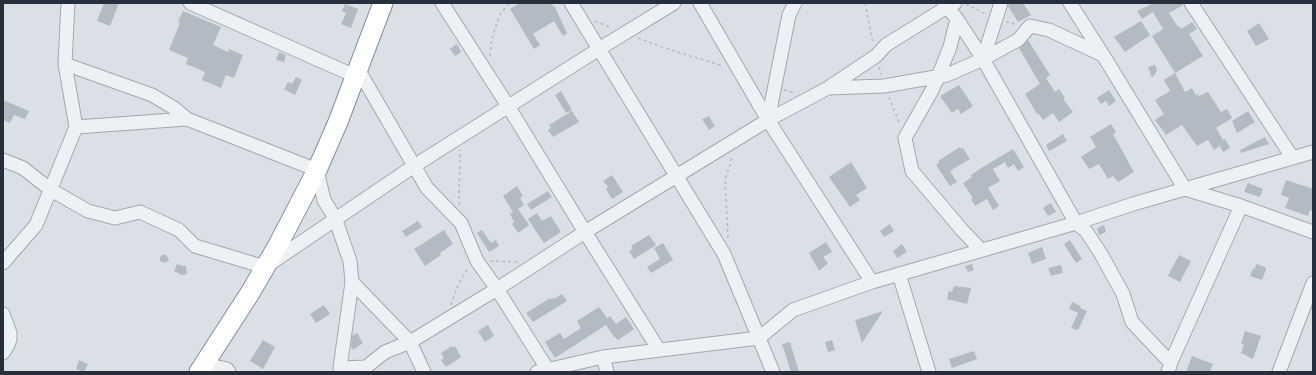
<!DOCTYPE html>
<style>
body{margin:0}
#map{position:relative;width:1316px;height:375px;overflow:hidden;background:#dbe0e6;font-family:Cabin,sans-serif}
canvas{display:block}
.frame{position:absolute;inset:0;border:4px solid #25303c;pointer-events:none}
</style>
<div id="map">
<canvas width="1316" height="375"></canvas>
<div class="frame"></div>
</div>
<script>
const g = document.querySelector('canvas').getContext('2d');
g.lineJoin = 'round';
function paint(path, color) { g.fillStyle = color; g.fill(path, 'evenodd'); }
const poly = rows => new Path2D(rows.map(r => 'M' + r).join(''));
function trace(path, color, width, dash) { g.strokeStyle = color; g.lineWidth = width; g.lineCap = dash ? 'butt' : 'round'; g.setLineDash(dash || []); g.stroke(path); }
paint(poly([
 [104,3,119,3,110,26,97,21],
 [520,3,551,3,554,7,555,7,567,33,563,36,554,21,533,34,540,45,534,49,510,9],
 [1009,3,1023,3,1031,15,1018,22,1008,6],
 [1154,3,1183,3,1183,5,1169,13,1178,27,1179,26,1181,29,1192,22,1197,29,1189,34,1203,56,1175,73,1152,36,1163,29,1153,12,1142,19,1137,11],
 [345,4,358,9,351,28,341,24,346,13,342,11],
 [183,11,221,27,213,45,228,52,229,49,243,55,234,78,226,75,221,88,202,80,205,72,186,64,188,58,169,50,180,23,178,22],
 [1141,21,1150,35,1125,52,1114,37],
 [1259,23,1269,39,1256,46,1247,31],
 [1028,40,1050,75,1046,78,1055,92,1059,89,1065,98,1063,99,1073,112,1059,122,1053,113,1043,120,1038,113,1037,114,1025,94,1040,84,1019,48],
 [457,44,461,52,455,56,450,49],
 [279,52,286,55,284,62,276,60],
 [1155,65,1157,71,1152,78,1148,67],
 [1175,73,1185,92,1192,88,1196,95,1198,94,1199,96,1208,92,1221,112,1227,109,1232,118,1216,128,1223,140,1225,139,1230,148,1223,152,1220,146,1214,150,1208,140,1197,146,1182,125,1166,135,1155,120,1164,114,1155,100,1170,91,1164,80],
 [296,77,302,80,295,95,284,89,288,82,292,84],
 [959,85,973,106,961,114,958,109,952,113,940,96],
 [1109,90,1116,101,1109,106,1106,101,1101,104,1097,98],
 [561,91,572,110,566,113,555,95],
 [3,100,29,111,25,119,14,115,10,123,3,120],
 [572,111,579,122,553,137,548,130,551,128,549,125],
 [1248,111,1255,122,1237,133,1232,121],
 [709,116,715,126,709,130,702,119],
 [1111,124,1116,132,1113,134,1134,172,1118,182,1113,176,1108,179,1099,164,1089,169,1081,157,1096,147,1090,137],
 [1063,134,1067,141,1049,151,1046,145],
 [1265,137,1269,144,1241,153,1240,150],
 [960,147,961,149,963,148,970,159,950,171,957,182,950,186,936,165,939,163,938,161],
 [1013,149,1024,167,1018,171,1014,164,1008,168,1005,162,993,169,1000,181,988,188,999,206,993,210,987,199,975,206,971,199,973,198,963,183,972,177,971,175,978,170],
 [851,162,867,188,856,195,860,200,850,207,829,177],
 [612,175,623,192,612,199,606,189,608,187,603,181],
 [1286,180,1313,189,1313,211,1310,210,1308,216,1285,208,1289,198,1281,195],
 [1248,183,1263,189,1260,197,1244,192],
 [517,186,523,196,520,198,524,205,513,212,503,196],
 [548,191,552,197,531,210,527,204],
 [1051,203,1056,212,1048,216,1043,208],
 [518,209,529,225,518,233,512,224,514,222,510,214],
 [537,213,542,221,551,216,561,232,544,243,528,219],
 [418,221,422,227,406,237,402,231],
 [890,224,894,231,884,237,880,231],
 [1104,225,1106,232,1099,235,1097,228],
 [444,230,453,244,440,253,441,255,425,266,414,249],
 [482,230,491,243,496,240,499,246,489,252,477,233],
 [649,235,656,245,634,259,629,251,633,249,631,246],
 [1070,240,1082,259,1076,263,1064,244],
 [826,242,832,252,823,257,828,263,819,271,809,253],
 [663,243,673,260,651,273,647,267,660,259,654,248],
 [902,244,907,252,897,258,893,251],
 [1042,247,1046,259,1032,264,1028,253],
 [163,254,167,256,169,261,164,263,160,261,160,257],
 [1179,255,1191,261,1180,282,1168,276],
 [177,264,183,266,186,266,187,274,182,275,174,271],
 [972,264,974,270,968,272,965,266],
 [1256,264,1265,267,1266,269,1262,280,1250,276,1253,268,1255,269],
 [1061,265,1063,273,1051,276,1048,268],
 [954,286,971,288,967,304,947,299,949,291,952,292],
 [562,294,567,301,533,322,526,313,550,298,551,299,553,298,554,299],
 [1072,302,1081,306,1080,308,1087,311,1078,330,1071,328,1078,313,1069,309],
 [324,305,330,314,316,323,310,314],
 [599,307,607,318,610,316,616,324,626,317,634,329,618,340,615,337,614,337,606,325,555,358,545,342,560,333,564,339,581,328,577,321],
 [883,311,862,343,855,320],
 [488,325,494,336,485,342,478,331],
 [1245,331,1261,336,1253,359,1241,353,1244,345,1241,343],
 [357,333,363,343,353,350,351,346,352,336],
 [263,340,275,347,263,369,250,361],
 [832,340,835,350,828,352,825,342],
 [790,342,799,372,791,372,782,344],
 [452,346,453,348,455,346,461,357,446,367,441,360,444,358,441,353],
 [974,351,977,359,952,368,949,359],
 [1192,356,1213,364,1210,372,1186,372],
 [79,360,88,364,84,372,76,369]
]), '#b2bac3');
const minor = poly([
 [190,3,355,76],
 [442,3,508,106,585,232,659,350],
 [571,3,724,254,773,372],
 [700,3,768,120,872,282],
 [944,3,957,19,983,59,1076,223,1086,231,1101,254,1123,294,1132,322,1165,357,1171,362],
 [1070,3,1103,55],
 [1191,3,1292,157],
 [957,19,950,47,938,77,931,92,905,138,912,171,962,230,981,250],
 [983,59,1001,3],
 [65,64,152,95,174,108,187,119],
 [358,69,427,188,461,223,477,261,497,289,548,370],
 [828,88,884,86,947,75,983,59,1018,40,1030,26,1049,30,1103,55,1185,189,1241,206,1313,232],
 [768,120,789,15,795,3],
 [76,127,187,119,317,170,324,200,335,218,350,261,352,282,340,368,341,372],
 [3,160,23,168,51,190,88,211,115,218,140,212,179,230,195,246,265,267,414,166,599,49,674,3],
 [3,263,36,225,76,127,65,64,68,3],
 [899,274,929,372],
 [352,282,410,342,424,372],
 [3,314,10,333,10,339,8,345,3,353],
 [603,357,607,372],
 [204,364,227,369,229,372],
 [340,368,366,367,385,352,410,342,497,289,585,232,768,120,828,88,876,56,886,45,947,7,955,3],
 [537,372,603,357,759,338,793,310,872,282,1076,223,1133,204,1313,152],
 [1168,372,1171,362,1241,206],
 [1279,372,1313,283]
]);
const highway = poly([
 [199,372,250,293,278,245,317,170,338,122,383,3]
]);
trace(minor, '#a1a8b0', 15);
trace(highway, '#828f9d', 21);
trace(poly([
 [865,3,873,42],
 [966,4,986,14],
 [595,21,612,28],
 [1006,22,1016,24],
 [638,38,665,48,723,66],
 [490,56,492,38,500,14,509,3],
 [879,67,881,75],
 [784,90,796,93],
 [889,97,900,125],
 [459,205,460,150],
 [728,238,725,180,731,162,732,155],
 [490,261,519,262],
 [451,305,458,285,468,268]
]), '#b6bbc0', 1.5, [3, 3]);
trace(minor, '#eef1f4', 13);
trace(highway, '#fff', 19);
</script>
